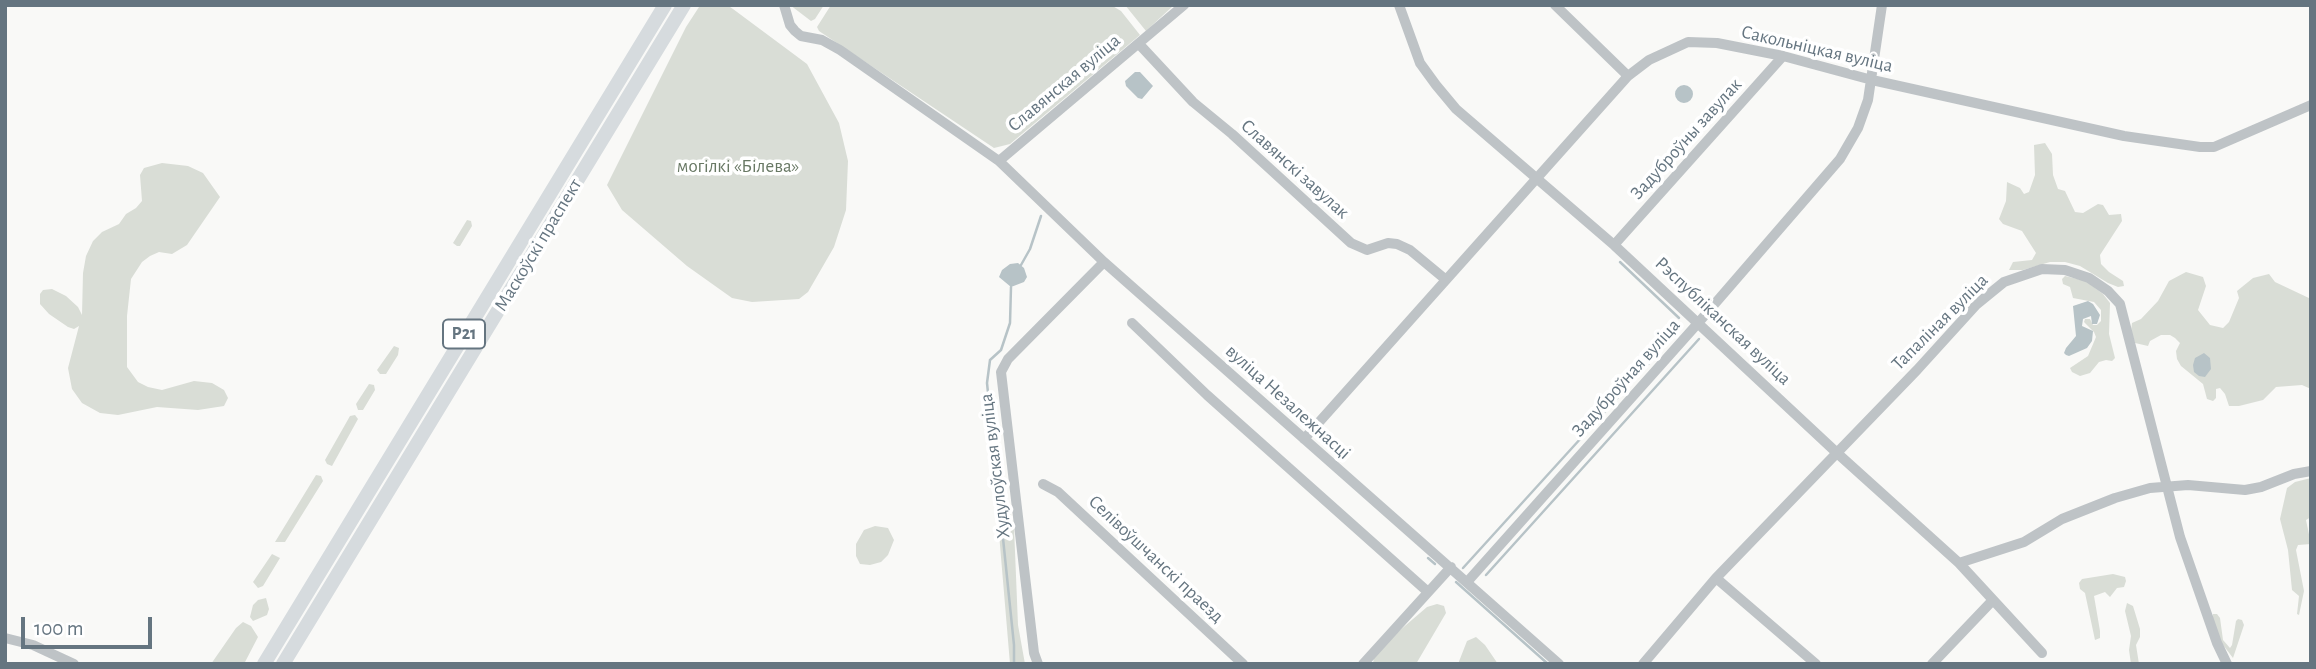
<!DOCTYPE html>
<meta charset="utf-8">
<style>
body{margin:0}
#map{position:relative;width:2316px;height:669px;overflow:hidden;background:#f9f9f7;font-family:"Alegreya Sans",sans-serif}
canvas{display:block}
.frame{position:absolute;inset:0;border:7px solid #657580;pointer-events:none}
.scale{position:absolute;left:21px;top:617px;width:131px;height:32px;box-sizing:border-box;border:4px solid #657580;border-top:0;padding-left:9px;font-size:21px;line-height:24px;white-space:nowrap;color:#657580;-webkit-text-stroke:5px #fff;paint-order:stroke}
</style>
<div id="map">
<canvas width="2316" height="669"></canvas>
<div class="frame"></div>
<div class="scale">100 m</div>
</div>
<script>
const g = document.querySelector('canvas').getContext('2d');
g.lineJoin = 'round';
function paint(path, color) { g.fillStyle = color; g.fill(path, 'evenodd'); }
const poly = rows => new Path2D(rows.map(r => 'M' + r).join(''));
function trace(path, color, width, dash) { g.strokeStyle = color; g.lineWidth = width; g.lineCap = dash ? 'butt' : 'round'; g.setLineDash(dash || []); g.stroke(path); }
function label(font, color, halo, rows, align = 'center') {
  g.font = font + ' "Alegreya Sans",sans-serif'; g.lineWidth = 7; g.setLineDash([]); g.textBaseline = 'middle'; g.strokeStyle = halo; g.fillStyle = color; for (const [text, x, y, turn = 0] of rows) {
    g.save(); g.translate(x, y); g.rotate((+turn || 0) * Math.PI / 180); g.textAlign = isNaN(turn) ? turn : align; if (halo) g.strokeText(text, 0, 0); g.fillText(text, 0, 0); g.restore();
  }
}
paint(poly([
 [702,5,727,5,733,9,807,64,839,123,848,161,846,210,834,247,808,292,799,299,752,302,732,298,687,266,622,210,607,185,686,27,699,7],
 [790,5,824,5,815,19,811,21],
 [831,5,1111,5,1121,11,1140,35,1010,144,994,148,819,31,817,27],
 [1125,5,1174,5,1146,31],
 [2045,143,2052,154,2053,175,2058,189,2065,191,2075,212,2083,213,2098,204,2103,205,2109,215,2121,214,2122,221,2100,255,2101,264,2109,272,2123,281,2124,286,2118,287,2108,283,2080,266,2065,262,2050,262,2023,270,2009,270,2013,262,2032,260,2036,253,2022,231,2003,224,1999,219,2006,201,2007,182,2020,188,2024,194,2029,192,2035,175,2034,145],
 [162,163,188,166,203,173,220,197,187,245,172,254,159,252,150,256,142,262,131,279,127,316,127,367,138,382,148,387,162,390,194,381,212,383,224,390,228,398,224,406,198,410,157,407,118,415,100,413,82,403,72,389,68,368,79,326,74,329,68,327,49,314,40,304,40,294,43,290,52,289,66,296,78,307,82,315,83,273,86,256,93,241,102,232,119,224,126,214,136,208,142,201,140,175,144,168],
 [467,220,471,221,472,226,460,246,457,246,453,243],
 [2186,272,2203,277,2206,286,2198,310,2210,325,2223,328,2229,322,2239,298,2237,291,2253,278,2269,274,2275,282,2311,299,2309,309,2311,312,2311,389,2302,385,2276,387,2263,400,2239,406,2229,406,2225,394,2220,388,2216,389,2216,398,2213,401,2207,399,2203,384,2181,366,2177,359,2176,351,2180,343,2175,338,2170,335,2161,335,2150,341,2148,346,2135,343,2131,331,2132,323,2141,319,2158,301,2169,281],
 [2065,276,2086,281,2103,294,2110,303,2109,334,2115,358,2112,361,2106,360,2099,362,2090,373,2080,376,2072,372,2070,368,2088,356,2096,337,2094,332,2084,322,2085,319,2090,319,2093,325,2097,325,2101,321,2101,310,2094,302,2073,298,2070,287,2063,284,2062,279],
 [394,346,399,348,398,355,386,374,380,374,377,370],
 [369,384,374,385,375,390,363,410,358,410,356,404],
 [987,391,995,393,1004,484,1014,527,1018,625,1025,664,1010,664],
 [355,415,358,419,332,466,327,464,325,460,350,416],
 [316,475,321,476,323,481,285,542,275,542],
 [2311,478,2311,517,2306,520,2311,544,2298,545,2296,550,2304,591,2299,615,2297,614,2299,596,2292,590,2288,550,2280,519,2287,488,2295,482],
 [875,526,888,528,894,540,888,555,881,562,870,565,860,564,856,556,856,544,864,530],
 [272,554,280,558,263,586,258,588,253,582],
 [2113,574,2125,577,2126,581,2124,587,2117,588,2110,597,2105,592,2094,596,2100,631,2100,638,2095,640,2085,593,2080,589,2079,583,2082,579],
 [266,598,269,609,267,615,253,621,250,617,253,605,258,600],
 [2127,603,2133,606,2140,629,2140,637,2136,645,2139,664,2131,664,2129,650,2131,636,2125,611],
 [1437,604,1444,606,1446,613,1416,664,1373,664,1374,656,1392,637,1427,607],
 [2213,614,2217,614,2220,618,2223,640,2230,648,2232,645,2236,621,2238,619,2242,620,2244,625,2233,658,2220,641,2212,618],
 [243,622,251,626,258,637,244,664,211,664,236,628],
 [1476,637,1485,645,1498,664,1458,664,1467,641]
]), '#d9ddd6');
paint(poly([
 [1135,72,1140,72,1153,86,1142,99,1138,98,1126,86,1125,81],
 '1675 94a9 9 0 1 1 18 0a9 9 0 1 1-18 0Z',
 [1018,263,1024,268,1027,277,1024,282,1011,287,999,277,1002,270,1010,264],
 [2088,301,2093,304,2100,315,2097,324,2092,324,2091,316,2083,319,2082,326,2093,331,2092,341,2087,348,2069,356,2066,355,2064,353,2066,348,2076,336,2073,306],
 [2204,353,2210,358,2211,369,2205,377,2199,376,2194,372,2193,365,2195,358]
]), '#b7c3c7');
trace(poly([
 [1620,262,1679,318],
 [1021,265,1030,249,1041,216],
 [1011,287,1010,323,1001,350,990,360,987,383,1014,645,1014,664],
 [1428,558,1435,564],
 [1463,568,1681,328],
 [1486,575,1699,339],
 [1456,582,1548,664]
]), '#b7c3c7', 2.5);
trace(poly([
 [784,5,790,25,795,31,801,36,822,40,840,50,999,161,1104,262,1559,664],
 [1399,5,1420,63,1436,85,1456,109,1614,245,1837,453,1959,563,2042,653],
 [1555,5,1628,76],
 [1139,44,1193,102,1232,134,1351,243,1367,250,1388,243,1397,244,1410,250,1445,279],
 [999,161,1184,5],
 [1614,245,1783,56],
 [1132,323,1207,395,1428,592],
 [1304,439,1628,76,1649,60,1688,42,1717,43,1783,56,1872,80,2124,136,2200,147,2214,147,2311,105],
 [1043,484,1058,492,1243,664],
 [1959,563,2024,542,2062,519,2115,498,2150,488,2188,485,2245,490,2261,487,2294,474,2311,471],
 [1716,578,1816,664],
 [1468,581,1699,322,1840,159,1858,128,1868,100,1882,5],
 [5,638,33,645,74,664],
 [1038,664,1034,653,1001,372,1008,359,1104,262],
 [1363,664,1451,567],
 [1643,664,1716,578,1917,370,1977,304,2004,282,2042,269,2065,270,2089,278,2108,291,2120,304,2180,537,2217,643,2227,664],
 [1932,664,1993,600]
]), '#bec3c6', 10);
trace(poly([
 [264,664,665,5],
 [283,664,684,5]
]), '#d6dbde', 14);
for (const [x, y, w] of [
 [464,334,42]
]) { const box = new Path2D(); box.roundRect(x - w / 2, y - 14.5, w, 29, 5); g.fillStyle = '#fff'; g.fill(box); trace(box, '#657580', 2); }
label('bold 18px', '#657580', null, [
 ["Р21",464,334]
]);
label('19px', '#657580', '#fff', [
 ["Сакольніцкая вуліца",1817,49,13],
 ["Славянская вуліца",1064,83,-40],
 ["Задуброўны завулак",1686,139,-48],
 ["Славянскі завулак",1295,169,42],
 ["Маскоўскі праспект",538,245,-59],
 ["Рэспубліканская вуліца",1723,321,43],
 ["Тапаліная вуліца",1940,322,-45],
 ["Задуброўная вуліца",1626,378,-48],
 ["вуліца Незалежнасці",1288,402,42],
 ["Худулоўская вуліца",995,466,-97],
 ["Селівоўшчанскі праезд",1156,559,43]
]);
label('19px', '#687864', '#fff', [
 ["могілкі «Білева»",738,166]
]);
</script>
